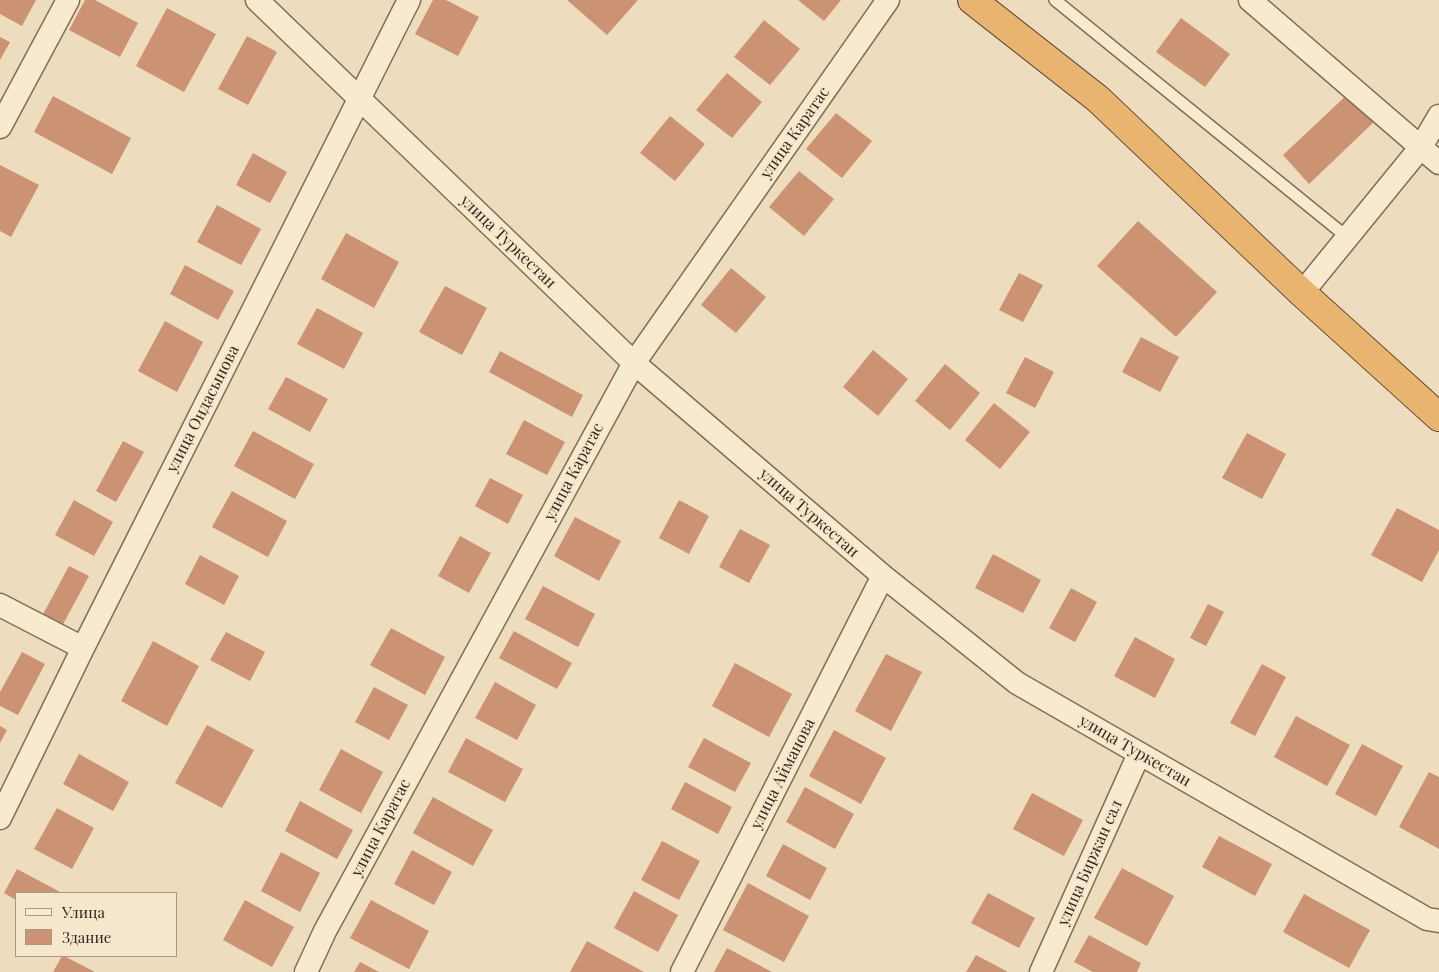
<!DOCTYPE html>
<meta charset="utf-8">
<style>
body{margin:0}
#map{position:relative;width:1439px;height:972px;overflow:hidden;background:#eddcbd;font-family:"Playfair Display",serif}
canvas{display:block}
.legend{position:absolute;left:15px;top:892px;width:162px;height:65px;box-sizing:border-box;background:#f4e7cc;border:1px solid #a79a85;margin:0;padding:6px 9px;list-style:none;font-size:15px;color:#34261b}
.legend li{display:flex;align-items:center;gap:10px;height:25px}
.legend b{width:25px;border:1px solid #a79a85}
</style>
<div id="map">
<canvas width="1439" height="972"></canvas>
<ul class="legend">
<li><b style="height:6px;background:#f8eacf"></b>Улица</li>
<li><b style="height:14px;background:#cb9373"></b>Здание</li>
</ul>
</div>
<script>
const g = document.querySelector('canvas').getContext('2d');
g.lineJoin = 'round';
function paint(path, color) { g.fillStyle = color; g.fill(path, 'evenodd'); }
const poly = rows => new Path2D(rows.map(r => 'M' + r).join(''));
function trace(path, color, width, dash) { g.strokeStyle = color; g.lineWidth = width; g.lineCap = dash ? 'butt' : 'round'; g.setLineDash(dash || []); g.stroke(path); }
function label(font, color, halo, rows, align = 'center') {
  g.font = font + ' "Playfair Display",serif'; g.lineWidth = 4.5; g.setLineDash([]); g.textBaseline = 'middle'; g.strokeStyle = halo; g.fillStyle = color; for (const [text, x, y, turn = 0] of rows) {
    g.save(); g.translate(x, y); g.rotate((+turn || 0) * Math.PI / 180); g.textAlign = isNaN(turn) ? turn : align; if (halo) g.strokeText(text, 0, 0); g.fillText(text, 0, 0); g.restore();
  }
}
paint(poly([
 [0,0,36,0,22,26,0,14],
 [85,0,95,0,138,23,120,57,69,30],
 [433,0,446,0,479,17,458,56,415,34],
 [567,0,638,0,607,35],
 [798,0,841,0,824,21],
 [167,8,216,34,184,92,136,66],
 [1181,18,1230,54,1205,87,1156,52],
 [764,20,800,49,770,85,734,57],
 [247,36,277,52,248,105,218,89],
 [0,37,10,42,0,60],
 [727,73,762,102,732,138,696,110],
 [1350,92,1376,120,1309,184,1283,155],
 [53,96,131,138,112,174,34,132],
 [836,113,872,141,842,178,806,149],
 [670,116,705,144,675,181,640,153],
 [253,153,287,172,270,203,236,185],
 [0,165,39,185,11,237,0,231],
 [799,171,834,199,804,236,769,207],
 [217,205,261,229,241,265,197,242],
 [1138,221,1217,292,1176,337,1097,266],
 [346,233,399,262,374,308,321,279],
 [185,265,234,291,218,320,170,294],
 [731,268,766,297,736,333,701,305],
 [1019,273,1043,285,1023,322,999,310],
 [445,286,487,308,462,355,419,332],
 [317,308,363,333,344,369,297,344],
 [165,321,203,342,177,392,138,371],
 [1141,337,1179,357,1160,392,1122,372],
 [873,350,908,379,878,416,843,387],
 [500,351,583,395,572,417,489,372],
 [1025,357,1054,372,1035,408,1006,393],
 [945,364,980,393,950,430,915,401],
 [286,377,328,399,310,432,268,409],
 [994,403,1030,432,1000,469,965,440],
 [524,420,565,442,547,475,506,454],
 [253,431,314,464,295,499,234,466],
 [1247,433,1286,454,1262,499,1222,478],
 [123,441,144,452,116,502,96,491],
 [490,478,523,495,508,524,475,506],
 [232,491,287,521,268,557,212,527],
 [74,500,113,522,94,556,55,535],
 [679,500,709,516,689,554,659,538],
 [1397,508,1439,530,1439,550,1422,582,1371,555],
 [575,517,621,541,599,581,554,556],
 [740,529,770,545,749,583,719,567],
 [460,536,491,553,469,593,438,576],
 [993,554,1041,580,1023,613,975,588],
 [200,555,239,576,224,605,185,584],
 [69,566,89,576,61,628,41,618],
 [543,586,595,614,578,647,525,619],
 [1071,588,1097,602,1075,642,1049,628],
 [1208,604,1224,612,1206,646,1190,638],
 [391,628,445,657,425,695,370,665],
 [514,631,572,663,557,689,499,658],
 [226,632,265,652,250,681,210,660],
 [1135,637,1175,659,1155,698,1114,676],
 [153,641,199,666,167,726,121,701],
 [22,652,45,664,18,715,0,706,0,692],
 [886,654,922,672,891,731,855,711],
 [735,663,792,694,769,737,712,706],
 [1262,664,1286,677,1255,736,1230,723],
 [495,682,536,705,517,740,475,718],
 [374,687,408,705,389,740,355,722],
 [1296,716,1350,745,1327,786,1274,757],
 [207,725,254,750,222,808,175,783],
 [0,726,7,730,0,743],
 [834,730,886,758,861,804,809,776],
 [466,738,523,769,505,802,448,772],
 [704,738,751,763,735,792,688,767],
 [1362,744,1403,766,1376,816,1335,794],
 [341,749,383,772,361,813,319,790],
 [79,754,129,782,113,811,63,784],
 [1429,772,1439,777,1439,849,1399,827],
 [685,782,732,807,718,834,671,809],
 [805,787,854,814,835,849,786,822],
 [1032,793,1083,820,1064,856,1013,829],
 [433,797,493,830,473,866,413,833],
 [300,801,353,830,337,859,285,831],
 [57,808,94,828,72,869,34,849],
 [1219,836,1272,864,1255,896,1202,867],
 [662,841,700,861,679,900,641,880],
 [783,844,827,868,810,900,766,876],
 [412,850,452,872,434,905,394,884],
 [281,852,320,873,300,912,261,891],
 [1122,868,1174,896,1147,946,1094,918],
 [17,869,62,893,16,893,16,900,4,893],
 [748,883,809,916,784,962,723,930],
 [634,891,678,915,658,952,614,928],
 [988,893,1035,918,1019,948,971,923],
 [1304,894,1370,930,1349,968,1283,932],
 [245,900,294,927,272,967,223,940],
 [371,900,429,931,409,969,350,938],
 [1089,935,1141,963,1137,972,1093,972,1074,962],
 [587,941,644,972,570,972],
 [727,948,772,972,714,972],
 [976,955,1008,972,966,972],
 [62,956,64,956,95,972,53,972],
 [360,962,379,972,354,972]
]), '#cb9373');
const service = poly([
 [1055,0,1347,237]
]);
const minor = poly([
 [257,0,634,363,883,576,1017,683,1427,919,1439,921],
 [1250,0,1439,163],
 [0,127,68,0],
 [1302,293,1421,147,1439,116],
 [0,605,83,648],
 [0,818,83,648,409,0],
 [306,972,325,931,634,363,888,0],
 [682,972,883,576],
 [1041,972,1139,754]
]);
const trunk = poly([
 [972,0,1098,99,1302,293,1439,417]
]);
trace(service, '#846d56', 14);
trace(minor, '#846d56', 25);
trace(trunk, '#523b2b', 30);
trace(service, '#f8eacf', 11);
trace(minor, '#f8eacf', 22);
trace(trunk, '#e8b470', 28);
label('16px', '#34261b', '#f4e7cc', [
 ["улица Каратас",795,133,-55],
 ["улица Туркестан",508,242,44],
 ["улица Ондасынова",203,409,-63],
 ["улица Каратас",574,472,-62],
 ["улица Туркестан",809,513,41],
 ["улица Туркестан",1135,751,30],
 ["улица Айманова",783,774,-63],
 ["улица Каратас",381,828,-62],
 ["улица Биржан сал",1090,863,-66]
]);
</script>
